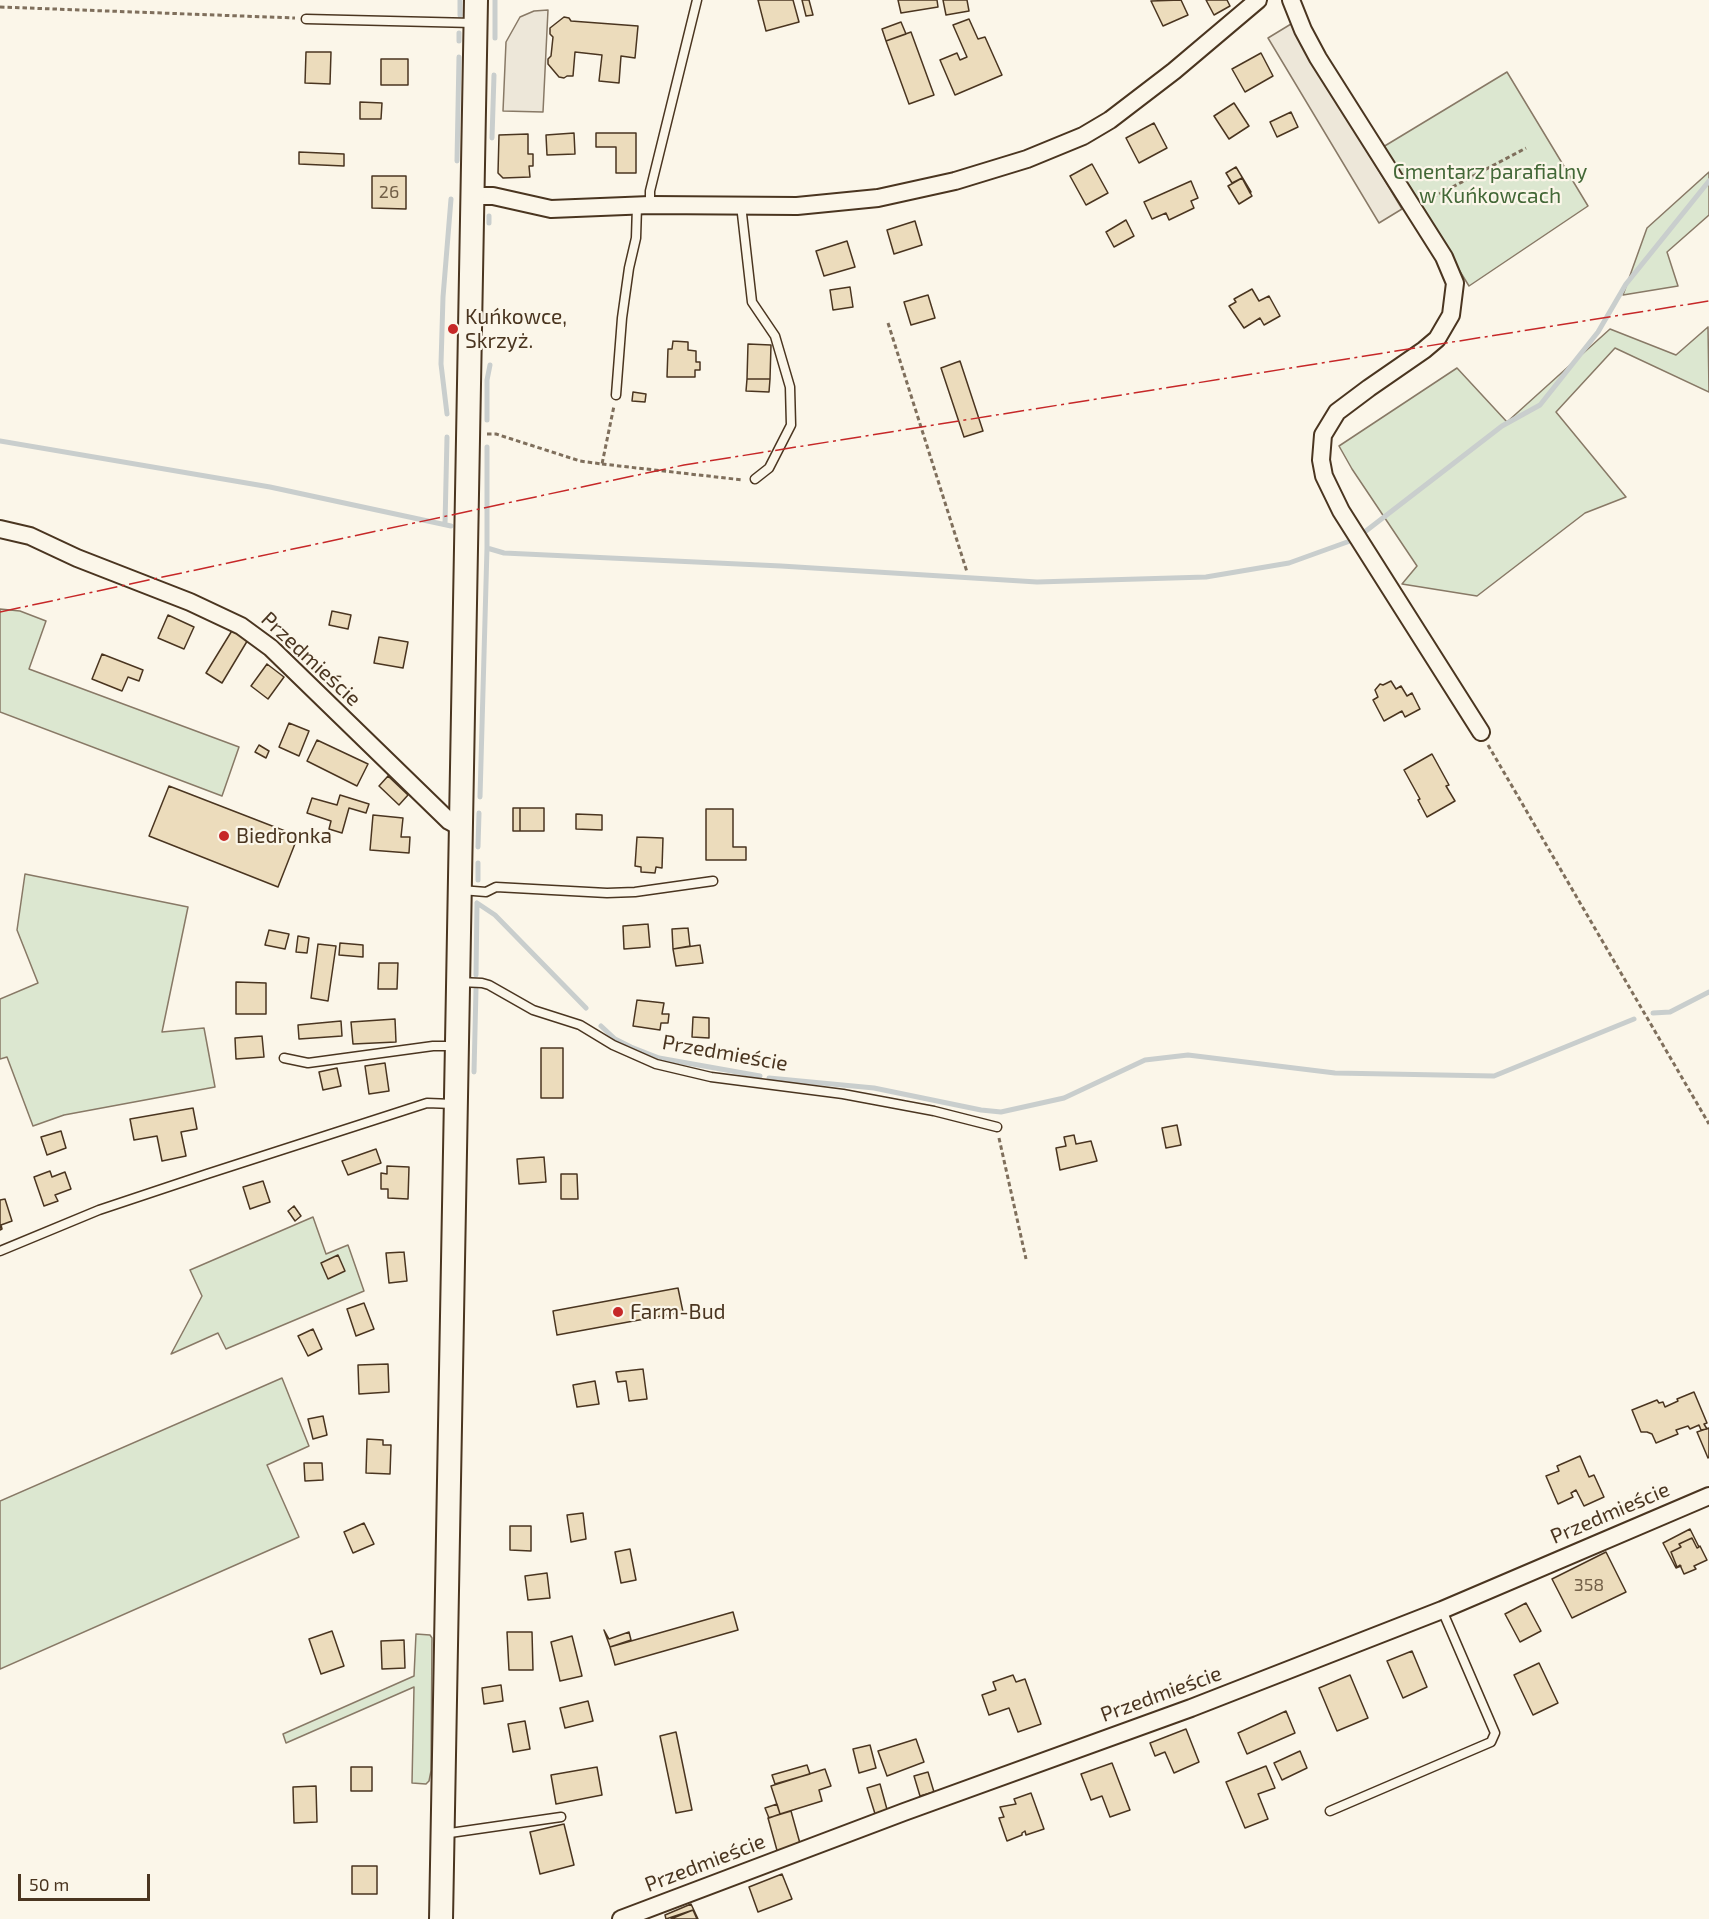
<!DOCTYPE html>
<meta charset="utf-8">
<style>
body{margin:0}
#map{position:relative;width:1709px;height:1919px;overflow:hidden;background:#fbf6e9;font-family:"Exo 2",sans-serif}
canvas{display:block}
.scale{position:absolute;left:18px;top:1874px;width:132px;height:27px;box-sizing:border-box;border:3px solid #4a3520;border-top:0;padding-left:8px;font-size:18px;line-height:21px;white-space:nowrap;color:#4a3520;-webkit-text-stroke:4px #fbf6e9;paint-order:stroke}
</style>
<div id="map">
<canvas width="1709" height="1919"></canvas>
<div class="scale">50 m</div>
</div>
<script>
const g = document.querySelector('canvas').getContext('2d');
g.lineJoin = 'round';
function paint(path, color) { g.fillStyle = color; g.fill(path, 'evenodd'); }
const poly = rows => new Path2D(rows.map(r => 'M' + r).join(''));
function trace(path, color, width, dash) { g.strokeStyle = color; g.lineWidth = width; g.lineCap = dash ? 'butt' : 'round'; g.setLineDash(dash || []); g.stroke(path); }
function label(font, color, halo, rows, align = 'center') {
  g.font = font + ' "Exo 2",sans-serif'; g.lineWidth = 4.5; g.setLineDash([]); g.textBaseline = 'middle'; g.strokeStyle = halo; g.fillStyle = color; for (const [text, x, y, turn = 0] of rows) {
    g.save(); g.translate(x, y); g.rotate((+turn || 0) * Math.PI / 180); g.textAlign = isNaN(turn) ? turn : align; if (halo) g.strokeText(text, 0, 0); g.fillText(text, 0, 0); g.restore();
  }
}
const green = poly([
 [1507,72,1588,206,1469,286,1383,147,1507,72],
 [1709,172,1709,215,1667,252,1678,286,1623,295,1647,228,1709,172],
 [1708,327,1709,392,1615,348,1556,412,1626,497,1585,513,1477,596,1402,584,1417,566,1352,469,1339,446,1457,368,1507,422,1610,329,1676,355,1708,327],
 [0,609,20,611,46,621,29,669,239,747,222,796,0,712,0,609],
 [25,874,188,907,162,1032,204,1028,215,1087,64,1115,33,1126,7,1057,0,1059,0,999,38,983,17,930,25,874],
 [313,1217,326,1254,348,1245,364,1291,226,1349,218,1333,171,1354,202,1296,190,1270,313,1217],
 [282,1378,309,1446,267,1465,299,1537,0,1669,0,1501,282,1378],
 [416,1634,430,1635,432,1638,431,1771,429,1781,426,1784,412,1783,414,1687,286,1743,283,1734,414,1676,416,1634]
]);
paint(green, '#dce7d0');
trace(green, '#887966', 1.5);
const parking = poly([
 [548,10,543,112,503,111,506,42,520,17,534,11,548,10],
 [1291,24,1402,209,1379,223,1268,38,1291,24]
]);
paint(parking, '#ede7d9');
trace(parking, '#887966', 1.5);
trace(poly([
 [460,15,460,0],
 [495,38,495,0],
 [459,41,459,33],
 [492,138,494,75],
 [457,161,459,57],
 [489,223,489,216],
 [447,414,441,364,443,297,451,199],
 [487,420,487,380,490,365],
 [0,441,270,487,451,526],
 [487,447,487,548,504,553,781,566,1037,582,1206,577,1289,563,1350,541],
 [445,524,447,437],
 [1362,534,1502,426,1540,405,1598,332,1626,284,1709,181],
 [480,797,487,548],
 [478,847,479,813],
 [478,880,478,863],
 [477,903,495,915,586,1008],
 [476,975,477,903],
 [1653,1013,1670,1012,1709,992],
 [601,1026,615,1039,631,1047,659,1058,760,1076],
 [474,1072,476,989],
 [769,1078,874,1088,981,1110,1001,1112,1064,1098,1145,1060,1188,1055,1335,1073,1494,1076,1634,1019]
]), '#c9cecd', 5);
const building = poly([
 [758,0,793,0,799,22,766,31,758,0],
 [802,0,809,0,813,15,806,16,802,0],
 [898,0,937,0,938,7,901,13,898,0],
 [943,0,967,0,969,11,946,15,943,0],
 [1181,0,1188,15,1163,26,1151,1,1181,0],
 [1206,0,1227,0,1230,6,1214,15,1206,0],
 [564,17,569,18,571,21,638,26,635,58,621,56,619,83,599,81,602,55,575,52,573,76,567,76,564,78,559,77,548,64,548,59,551,56,553,37,550,34,550,28,564,17],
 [969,19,978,39,985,37,1002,75,955,95,940,60,957,53,960,60,967,57,953,25,969,19],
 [901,22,906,34,886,41,882,29,901,22],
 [911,32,934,95,909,104,886,41,911,32],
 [306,52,331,52,330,84,305,83,306,52],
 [1261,53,1273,76,1245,92,1232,69,1261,53],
 [381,59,408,59,408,85,381,85,381,59],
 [360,102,382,103,381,119,360,119,360,102],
 [1234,103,1249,126,1229,139,1214,116,1234,103],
 [1291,112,1298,127,1277,137,1270,122,1291,112],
 [1154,123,1167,148,1139,163,1126,138,1154,123],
 [574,133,575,154,547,155,546,135,574,133],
 [596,133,636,133,636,173,616,173,616,147,596,147,596,133],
 [528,134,528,154,533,154,533,166,529,166,530,177,503,178,498,173,499,135,528,134],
 [299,152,344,154,344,166,299,164,299,152],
 [1092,164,1108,193,1086,205,1070,176,1092,164],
 [1236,167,1251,192,1250,193,1242,178,1232,183,1226,173,1236,167],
 [372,176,406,176,406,209,372,208,372,176],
 [1242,178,1252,196,1239,204,1228,186,1242,178],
 [1191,181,1198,198,1191,201,1194,208,1169,220,1166,213,1152,219,1144,202,1191,181],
 [1126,220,1134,236,1114,247,1106,232,1126,220],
 [915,221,922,245,894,254,887,230,915,221],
 [847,241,855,267,824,276,816,251,847,241],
 [850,287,853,307,833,310,830,290,850,287],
 [1252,289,1259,301,1269,296,1280,316,1264,325,1260,318,1244,328,1229,306,1236,302,1234,299,1252,289],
 [928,295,935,318,911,325,904,302,928,295],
 [673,341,688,342,688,350,696,351,696,362,700,362,700,370,695,370,695,377,667,377,668,349,672,349,673,341],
 [748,344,771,345,770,379,747,379,748,344],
 [960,361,983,431,964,437,941,368,960,361],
 [747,379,770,379,769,392,746,391,747,379],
 [633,392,646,394,645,402,632,401,633,392],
 [332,611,351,615,348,629,329,625,332,611],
 [168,615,194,627,184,649,158,638,168,615],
 [233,629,249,638,222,683,206,673,233,629],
 [379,637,408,642,403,668,374,663,379,637],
 [102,654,143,670,139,681,128,677,122,691,92,679,102,654],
 [267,664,284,677,268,699,251,686,267,664],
 [1391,681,1396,689,1401,686,1407,696,1412,693,1420,709,1405,717,1402,711,1384,721,1373,700,1378,697,1375,690,1380,684,1383,685,1391,681],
 [289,723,309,731,299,756,279,747,289,723],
 [317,740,368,764,357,786,307,761,317,740],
 [259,745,269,751,266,758,255,752,259,745],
 [1432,754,1449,785,1446,786,1455,801,1427,817,1418,800,1420,799,1404,770,1432,754],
 [388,776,408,795,399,805,379,786,388,776],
 [169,786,298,836,278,887,149,836,169,786],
 [340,795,369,804,366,813,349,808,342,833,329,829,331,821,307,813,312,798,337,805,340,795],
 [513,808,520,808,520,831,513,831,513,808],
 [520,808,544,808,544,831,520,831,520,808],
 [706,809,733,809,733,847,746,847,746,860,706,860,706,809],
 [576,814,602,815,602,830,576,829,576,814],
 [373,815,403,818,401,837,410,837,409,853,370,850,373,815],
 [637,837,663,838,662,868,656,867,655,873,641,872,641,867,635,866,637,837],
 [648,924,650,947,624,949,623,926,648,924],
 [688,928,690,946,673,949,672,929,688,928],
 [269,930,289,934,285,949,265,945,269,930],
 [298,936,309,938,307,953,296,952,298,936],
 [340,943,363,945,363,957,339,955,340,943],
 [318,944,336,946,328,1001,311,998,318,944],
 [700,945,703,963,676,966,673,949,700,945],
 [379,963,398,963,397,989,378,989,379,963],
 [236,982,266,983,266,1014,236,1014,236,982],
 [637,1000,664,1003,662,1014,669,1014,668,1023,661,1023,660,1030,633,1026,637,1000],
 [693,1017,709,1018,709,1038,692,1037,693,1017],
 [395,1019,396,1042,353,1044,351,1022,395,1019],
 [341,1021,342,1036,299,1039,298,1025,341,1021],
 [262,1036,264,1057,236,1059,235,1038,262,1036],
 [541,1048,563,1048,563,1098,541,1098,541,1048],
 [385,1063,389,1091,369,1094,365,1066,385,1063],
 [337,1068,341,1086,323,1090,319,1072,337,1068],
 [193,1108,197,1129,181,1132,186,1156,162,1161,157,1136,134,1140,130,1119,193,1108],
 [1177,1125,1181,1145,1166,1148,1162,1128,1177,1125],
 [61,1131,66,1148,47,1155,41,1137,61,1131],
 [1074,1135,1076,1144,1091,1141,1097,1161,1060,1170,1056,1148,1066,1146,1064,1137,1074,1135],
 [376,1149,381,1163,348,1175,342,1161,376,1149],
 [544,1157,546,1182,519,1184,517,1159,544,1157],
 [387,1166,409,1167,408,1199,388,1198,388,1189,381,1189,381,1173,387,1174,387,1166],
 [50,1171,52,1177,65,1172,71,1189,55,1195,58,1201,44,1206,34,1177,50,1171],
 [561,1174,577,1174,578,1199,561,1199,561,1174],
 [263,1181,270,1202,250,1209,243,1187,263,1181],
 [5,1199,12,1221,1,1225,2,1229,0,1230,0,1200,5,1199],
 [294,1206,301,1216,295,1221,288,1211,294,1206],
 [404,1252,407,1281,389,1283,386,1253,404,1252],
 [338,1255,345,1271,328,1279,321,1263,338,1255],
 [678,1288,683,1312,557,1335,553,1311,678,1288],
 [364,1303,374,1329,356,1336,347,1309,364,1303],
 [313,1329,322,1349,308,1356,298,1336,313,1329],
 [388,1364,389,1392,359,1394,358,1365,388,1364],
 [643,1369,647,1399,629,1401,626,1381,618,1382,616,1372,643,1369],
 [595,1381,599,1404,577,1407,573,1385,595,1381],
 [1694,1392,1707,1423,1704,1424,1707,1429,1701,1430,1699,1425,1690,1429,1688,1426,1676,1430,1678,1434,1656,1443,1652,1434,1647,1432,1641,1432,1632,1410,1657,1400,1659,1403,1663,1402,1665,1407,1678,1401,1677,1399,1694,1392],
 [323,1416,327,1435,313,1439,308,1419,323,1416],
 [1709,1428,1709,1457,1708,1458,1697,1432,1709,1428],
 [367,1439,383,1440,383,1445,391,1445,390,1474,366,1473,367,1439],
 [1580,1456,1589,1477,1594,1475,1604,1497,1584,1506,1576,1490,1571,1493,1573,1497,1558,1504,1546,1476,1559,1471,1557,1466,1580,1456],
 [304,1463,322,1463,323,1480,305,1481,304,1463],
 [583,1513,586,1539,571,1542,567,1515,583,1513],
 [364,1523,374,1544,353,1553,344,1532,364,1523],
 [510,1526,531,1526,531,1551,510,1550,510,1526],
 [1690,1529,1699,1547,1697,1548,1692,1538,1679,1544,1681,1547,1671,1552,1677,1567,1681,1566,1676,1568,1663,1543,1690,1529],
 [1692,1538,1697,1548,1700,1546,1707,1560,1694,1566,1696,1569,1684,1574,1680,1565,1677,1567,1671,1552,1681,1547,1679,1544,1692,1538],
 [630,1549,636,1580,621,1583,615,1552,630,1549],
 [1606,1552,1626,1592,1572,1618,1552,1579,1606,1552],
 [547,1573,550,1598,528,1600,525,1576,547,1573],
 [1526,1603,1541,1631,1520,1642,1505,1614,1526,1603],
 [733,1612,738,1630,615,1665,610,1647,733,1612],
 [604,1630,609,1639,629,1632,631,1640,610,1647,604,1630],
 [332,1631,344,1666,321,1674,309,1639,332,1631],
 [507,1632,532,1632,533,1670,509,1670,507,1632],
 [572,1636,582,1676,560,1681,551,1642,572,1636],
 [404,1640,405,1668,382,1669,381,1641,404,1640],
 [1412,1651,1427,1687,1403,1698,1387,1661,1412,1651],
 [1539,1663,1558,1703,1533,1715,1514,1675,1539,1663],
 [1013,1675,1016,1682,1025,1679,1041,1724,1018,1732,1009,1708,989,1715,982,1695,996,1690,993,1682,1013,1675],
 [1350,1675,1368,1718,1337,1731,1319,1688,1350,1675],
 [501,1685,503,1701,484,1704,482,1688,501,1685],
 [588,1701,593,1721,565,1728,560,1708,588,1701],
 [1286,1711,1295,1733,1247,1754,1238,1733,1286,1711],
 [525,1721,530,1749,513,1752,508,1724,525,1721],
 [1186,1729,1199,1762,1174,1773,1165,1752,1155,1756,1150,1743,1186,1729],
 [676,1732,692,1810,676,1813,660,1736,676,1732],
 [916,1739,924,1762,887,1776,878,1751,916,1739],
 [870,1745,876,1768,859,1773,853,1749,870,1745],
 [1300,1751,1307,1768,1282,1780,1274,1763,1300,1751],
 [1112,1763,1130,1810,1110,1817,1102,1796,1091,1800,1081,1774,1112,1763],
 [807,1765,810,1774,775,1784,772,1775,807,1765],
 [1266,1766,1275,1788,1258,1794,1268,1819,1245,1828,1226,1782,1266,1766],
 [351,1767,372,1767,372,1791,351,1791,351,1767],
 [597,1767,602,1795,556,1804,551,1775,597,1767],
 [825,1769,831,1786,819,1790,822,1801,780,1814,771,1786,825,1769],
 [928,1772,934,1792,920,1796,914,1776,928,1772],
 [880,1784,888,1813,876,1817,867,1788,880,1784],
 [316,1786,317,1822,294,1823,293,1787,316,1786],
 [1031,1793,1044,1829,1026,1835,1025,1831,1022,1833,1022,1835,1007,1841,999,1818,1004,1817,1000,1807,1016,1804,1014,1799,1031,1793],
 [777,1804,780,1814,769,1818,765,1808,777,1804],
 [791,1811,801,1847,778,1854,768,1818,791,1811],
 [564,1824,574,1865,540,1874,530,1832,564,1824],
 [352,1866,377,1866,377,1894,352,1894,352,1866],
 [782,1874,792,1899,758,1912,749,1887,782,1874],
 [691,1904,698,1919,693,1910,666,1919,665,1915,691,1904],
 [693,1910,697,1919,671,1919,693,1910]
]);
paint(building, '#ecdcbc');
trace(building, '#4a3520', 1.5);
const lane = poly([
 [306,19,473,23],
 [650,205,650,191,697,0],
 [741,205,752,302,775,336,790,387,791,425,769,468,755,479],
 [616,395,622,318,629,268,636,238,637,206],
 [461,890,486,892,496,887,607,893,635,892,713,881],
 [459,982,482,983,489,985,533,1010,580,1025,613,1045,656,1064,711,1077,843,1094,934,1111,997,1127],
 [284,1058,308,1063,433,1046,456,1046],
 [0,1251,99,1210,207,1174,427,1103,453,1104],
 [1330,1811,1491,1742,1495,1733,1442,1610],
 [443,1834,561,1817]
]);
const street = poly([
 [1291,0,1303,30,1318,58,1444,257,1455,283,1451,315,1437,339,1424,350,1369,388,1337,412,1323,435,1321,460,1324,476,1341,511,1481,732],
 [472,196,493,196,551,209,650,205,797,206,878,198,955,181,1027,159,1083,136,1110,120,1174,71,1258,0],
 [0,529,30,536,77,558,190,602,241,626,271,648,449,821,462,828],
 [621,1919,904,1812,1191,1708,1442,1610,1709,1496]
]);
const secondary = poly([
 [441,1919,476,0]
]);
trace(lane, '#4a3520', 11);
trace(street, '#4a3520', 20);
trace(secondary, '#4a3520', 26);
trace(poly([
 [0,7,295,18],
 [1426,201,1526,148],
 [888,323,967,572],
 [487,434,496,434,580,461,602,464,614,406],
 [602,464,743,480],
 [1488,745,1709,1124],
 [999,1138,1026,1259]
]), '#7f6f5c', 3, [4.5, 3]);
trace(lane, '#fbf6e9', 8);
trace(street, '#fbf6e9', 16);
trace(secondary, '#fbf6e9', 22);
trace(poly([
 [0,612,684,465,1709,301]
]), '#c62828', 1.5, [21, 4.5, 3, 4.5]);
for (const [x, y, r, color] of [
 [453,329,6,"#c62828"],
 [224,836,6,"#c62828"],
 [618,1312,6,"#c62828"]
]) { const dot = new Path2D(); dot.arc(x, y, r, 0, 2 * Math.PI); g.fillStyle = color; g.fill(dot); trace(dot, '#fbf6e9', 2); }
label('18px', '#725f47', null, [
 ["26",389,192],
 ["358",1589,1585]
]);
label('21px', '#436837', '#fbf6e9', [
 ["Cmentarz parafialny",1490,172],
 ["w Kuńkowcach",1490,196]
]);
label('21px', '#4a3520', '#fbf6e9', [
 ["Kuńkowce,",465,317],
 ["Skrzyż.",465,341],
 ["Biedronka",236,836],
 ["Farm-Bud",630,1312]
], 'left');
label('21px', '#4a3520', '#fbf6e9', [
 ["Przedmieście",311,659,43],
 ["Przedmieście",725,1053,10],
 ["Przedmieście",1610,1513,-23],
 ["Przedmieście",1161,1694,-20],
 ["Przedmieście",705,1863,-21]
]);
</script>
